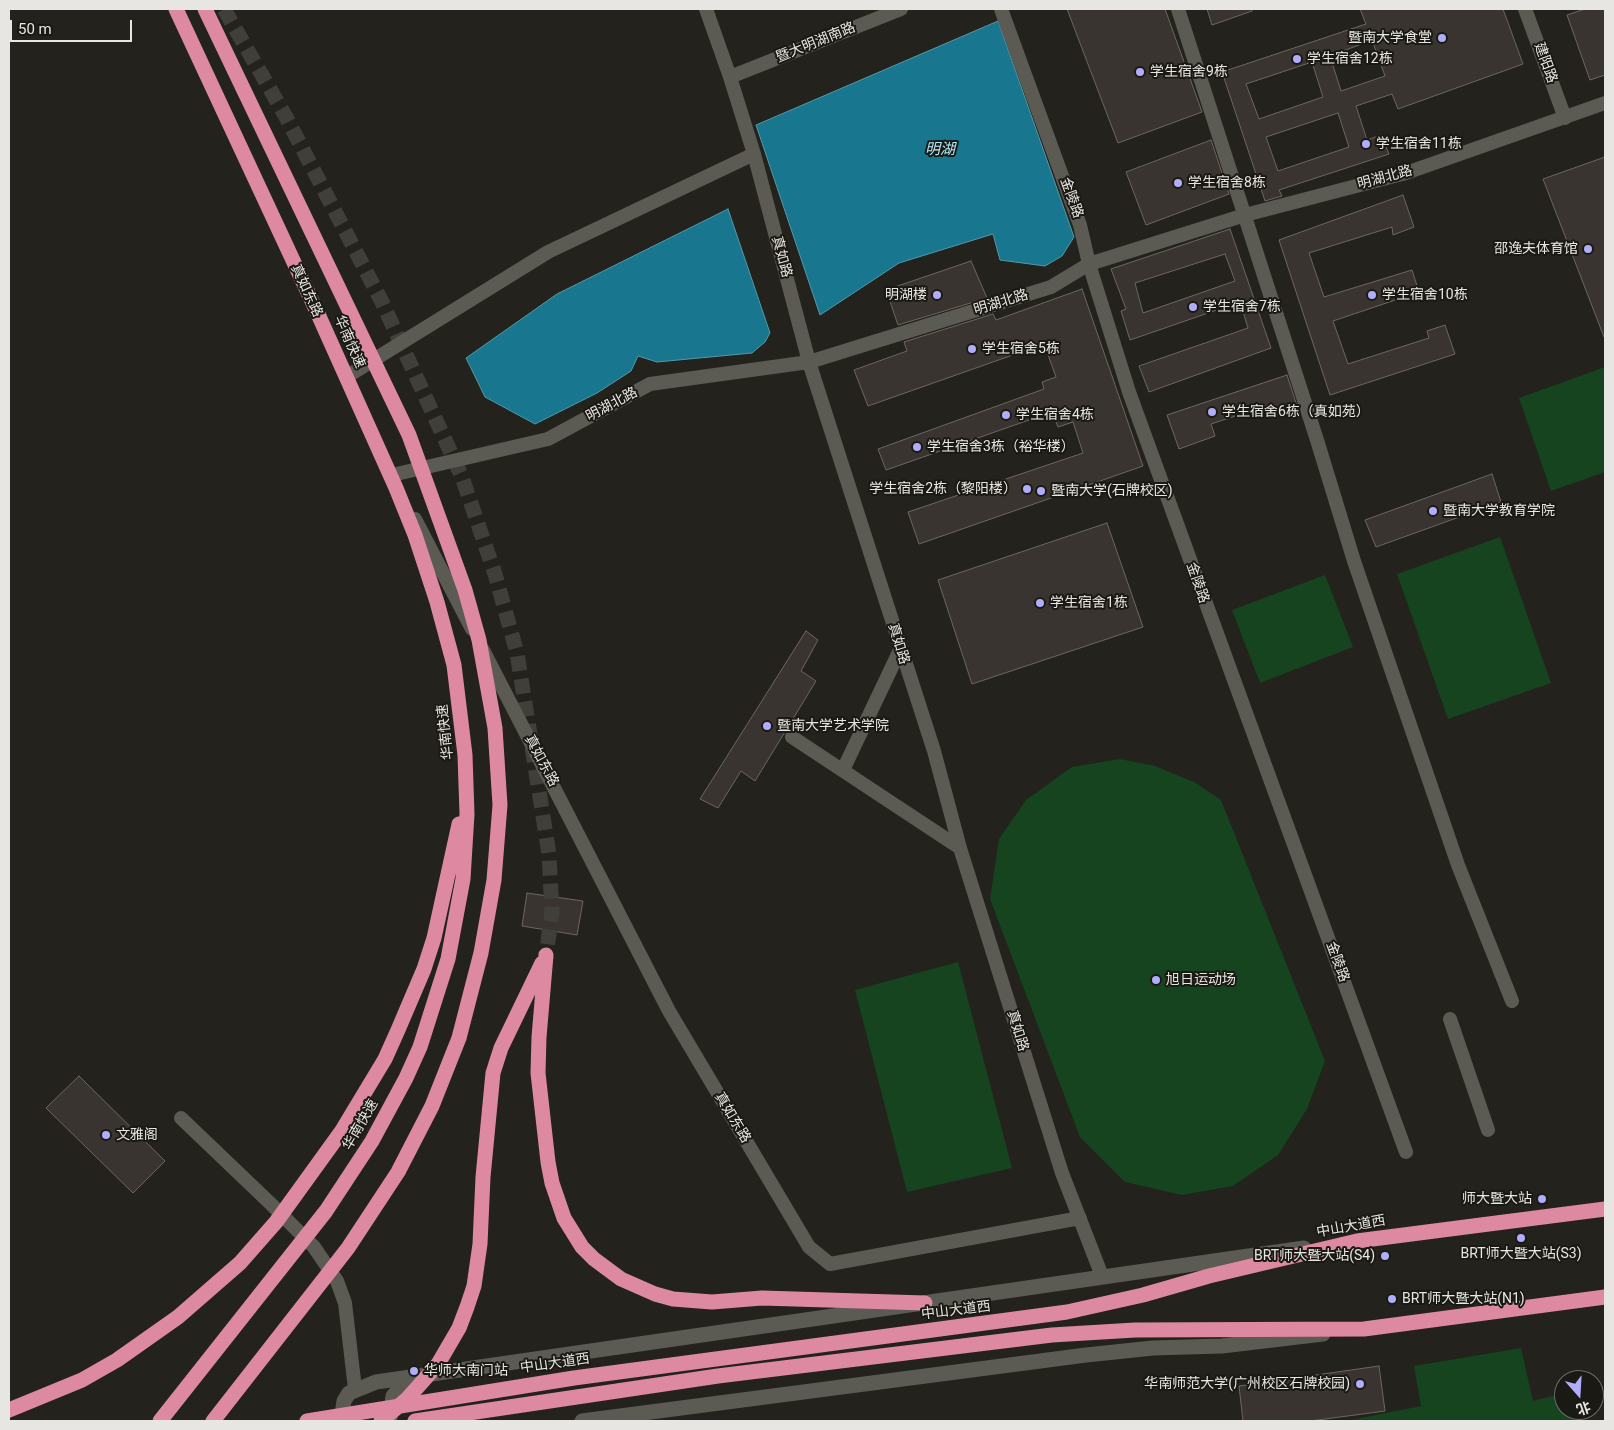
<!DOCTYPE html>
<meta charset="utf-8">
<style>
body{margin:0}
#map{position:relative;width:1614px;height:1430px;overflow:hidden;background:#23221c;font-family:Roboto,"Noto Sans SC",sans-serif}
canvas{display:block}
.frame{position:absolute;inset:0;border:10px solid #e7e6e2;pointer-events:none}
.north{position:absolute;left:1554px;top:1370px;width:50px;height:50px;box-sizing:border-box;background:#1a1913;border:1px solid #6c6b66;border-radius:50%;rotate:161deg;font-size:14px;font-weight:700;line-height:20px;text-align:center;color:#e7e6e2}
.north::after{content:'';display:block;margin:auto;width:18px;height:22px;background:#afaefa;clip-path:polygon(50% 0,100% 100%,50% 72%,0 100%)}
.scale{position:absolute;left:10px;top:20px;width:122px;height:22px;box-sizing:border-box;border:2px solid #e7e6e2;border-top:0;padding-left:6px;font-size:15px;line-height:18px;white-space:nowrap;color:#e7e6e2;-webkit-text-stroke:4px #1a1913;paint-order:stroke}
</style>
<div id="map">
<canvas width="1614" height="1430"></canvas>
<div class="frame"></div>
<div class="north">北</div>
<div class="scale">50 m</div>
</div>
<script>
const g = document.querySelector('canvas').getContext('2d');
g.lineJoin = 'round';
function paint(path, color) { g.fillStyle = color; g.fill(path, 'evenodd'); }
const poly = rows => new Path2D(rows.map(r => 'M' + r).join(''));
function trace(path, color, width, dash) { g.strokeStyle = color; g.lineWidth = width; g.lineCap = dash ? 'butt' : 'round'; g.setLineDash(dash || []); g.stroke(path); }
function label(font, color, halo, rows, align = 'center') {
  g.font = font + ' Roboto,"Noto Sans SC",sans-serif'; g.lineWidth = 4; g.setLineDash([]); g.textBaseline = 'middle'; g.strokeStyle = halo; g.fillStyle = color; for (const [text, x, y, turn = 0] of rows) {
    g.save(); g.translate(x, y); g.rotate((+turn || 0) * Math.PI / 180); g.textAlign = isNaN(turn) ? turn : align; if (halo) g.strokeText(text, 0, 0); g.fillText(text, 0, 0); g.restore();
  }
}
paint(poly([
 [1605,367,1605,472,1551,491,1519,398],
 [1500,537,1551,683,1448,719,1397,574],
 [1325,575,1353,647,1260,683,1232,610],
 [1120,759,1155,766,1194,782,1221,800,1325,1061,1307,1109,1278,1155,1233,1186,1182,1195,1125,1182,1080,1137,990,899,999,839,1026,800,1072,767],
 [958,962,1012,1168,907,1192,855,990],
 [1521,1348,1533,1401,1564,1393,1564,1410,1573,1410,1575,1420,1346,1421,1421,1406,1414,1366]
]), '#16441f');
const water = poly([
 [998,21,1074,237,1062,256,1045,266,1000,260,993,234,899,263,820,315,756,125,998,21],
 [728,209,770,333,765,342,752,353,657,362,638,356,631,371,597,393,535,424,485,397,466,358,557,294,728,209]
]);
paint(water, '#18778f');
trace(water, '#5698a8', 1);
const building = poly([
 [1067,9,1165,9,1202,112,1118,143,1067,9],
 [1207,9,1252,9,1252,11,1212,25,1207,9],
 [1360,9,1503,9,1523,64,1398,109,1392,94,1356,106,1367,140,1381,135,1389,154,1279,190,1282,196,1265,201,1222,72,1366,24,1360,9],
 [1372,40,1385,76,1341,91,1330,56,1372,40],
 [1312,62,1323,97,1259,119,1246,84,1312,62],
 [1338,113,1349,147,1278,171,1266,137,1338,113],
 [1585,9,1605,9,1605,75,1590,80,1567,15,1585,9],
 [1211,140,1229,194,1146,225,1126,172,1211,140],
 [1605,157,1605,337,1604,337,1543,179,1605,157],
 [1403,195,1414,227,1393,235,1392,227,1309,253,1324,297,1412,270,1419,292,1333,321,1348,364,1429,338,1427,331,1445,325,1455,354,1330,395,1279,240,1403,195],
 [1230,229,1271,348,1149,392,1139,366,1248,328,1240,302,1130,340,1121,311,1126,309,1111,269,1230,229],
 [1225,254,1235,281,1143,313,1135,283,1225,254],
 [971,261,987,298,898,325,886,290,971,261],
 [1082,289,1143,466,919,544,908,512,1083,453,1073,422,1058,427,1052,412,886,470,878,449,1044,389,1042,382,1056,377,1044,344,868,406,854,370,907,351,904,342,993,314,996,320,1082,289],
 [1287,375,1298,409,1273,416,1269,405,1211,424,1215,436,1179,449,1167,415,1287,375],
 [1492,474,1501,502,1376,547,1365,520,1492,474],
 [1107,523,1143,627,972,684,938,580,1107,523],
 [806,631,818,640,801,671,816,681,755,781,741,771,718,808,700,799,806,631],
 [527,893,583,901,577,935,522,926,527,893],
 [79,1076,165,1161,133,1193,46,1108,79,1076],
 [1379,1366,1385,1411,1310,1421,1243,1421,1239,1386,1379,1366]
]);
paint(building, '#393430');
trace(building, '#6c6762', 1);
trace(poly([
 [224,9,286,117,382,302,462,477,495,574,517,653,549,854,552,913,546,955]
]), '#403f3a', 15, [15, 8]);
trace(poly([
 [706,9,730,77,754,154,809,362,934,751,960,848,1062,1173,1102,1276],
 [1001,9,1080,225,1089,264,1129,392,1406,1152],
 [1178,9,1317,440,1354,561,1458,865,1512,1001],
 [1525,9,1565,118],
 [730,77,901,9],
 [346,377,548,252,754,154],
 [392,475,548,439,650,384,809,362,1051,287,1089,264,1245,215,1406,173,1605,103],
 [415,519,472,629],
 [483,650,669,1011,809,1247,830,1264,1080,1218],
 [792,737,960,848],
 [843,770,900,650],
 [1450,1019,1488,1130],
 [181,1118,272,1205,314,1247,337,1281,345,1303,355,1389]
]), '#5b5a53', 14);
trace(poly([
 [390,1418,393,1396,410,1377],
 [341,1421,344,1401,349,1393,376,1382,1304,1248],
 [582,1421,1086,1355,1153,1348,1222,1346,1323,1334]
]), '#5b5a53', 15);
trace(poly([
 [205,9,409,435,465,590,479,640,495,728,500,805,494,880,481,953,459,1038,432,1106,398,1172,348,1248,213,1421],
 [546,955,539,1037,538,1073,548,1162,552,1183,564,1218,582,1247,594,1259,621,1279,655,1294,673,1299,712,1302,762,1298,925,1303],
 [9,1410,82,1380,117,1360,178,1317,240,1263,276,1222,341,1132,385,1059,398,1030,424,969,434,938,459,824],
 [160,1421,326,1211,372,1141,406,1078,420,1047,448,959,463,879,467,814,465,755,454,665,437,602,415,535,396,488,318,314,176,9],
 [307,1421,574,1378,1067,1312,1143,1295,1209,1276,1357,1241,1605,1209],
 [381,1421,407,1399,438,1364,459,1328,467,1307,474,1286,480,1244,483,1177,493,1073,501,1048,542,963],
 [415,1421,718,1376,1052,1335,1135,1330,1364,1329,1605,1297]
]), '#dd89a2', 15);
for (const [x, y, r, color] of [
 [1442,38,5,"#afaefa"],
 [1297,59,5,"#afaefa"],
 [1140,72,5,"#afaefa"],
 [1366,144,5,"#afaefa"],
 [1178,183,5,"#afaefa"],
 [1588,249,5,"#afaefa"],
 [937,295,5,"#afaefa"],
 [1372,295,5,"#afaefa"],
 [1193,307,5,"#afaefa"],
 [972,349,5,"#afaefa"],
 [1212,412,5,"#afaefa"],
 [1006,415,5,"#afaefa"],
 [917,447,5,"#afaefa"],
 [1027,489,5,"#afaefa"],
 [1041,491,5,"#afaefa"],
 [1433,511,5,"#afaefa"],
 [1040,603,5,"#afaefa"],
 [767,726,5,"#afaefa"],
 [1156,980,5,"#afaefa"],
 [106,1135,5,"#afaefa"],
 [1542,1199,5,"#afaefa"],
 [1521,1238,5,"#afaefa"],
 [1385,1256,5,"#afaefa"],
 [1392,1299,5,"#afaefa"],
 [414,1371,5,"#afaefa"],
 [1360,1384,5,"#afaefa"]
]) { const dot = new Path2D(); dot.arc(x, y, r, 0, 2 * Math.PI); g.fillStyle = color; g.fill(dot); trace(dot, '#1a1913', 2); }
label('14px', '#e7e6e2', '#1a1913', [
 ["暨南大学食堂",1432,38,"right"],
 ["学生宿舍12栋",1307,59],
 ["学生宿舍9栋",1150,72],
 ["学生宿舍11栋",1376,144],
 ["学生宿舍8栋",1188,183],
 ["邵逸夫体育馆",1578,249,"right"],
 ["明湖楼",927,295,"right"],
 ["学生宿舍10栋",1382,295],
 ["学生宿舍7栋",1203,307],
 ["学生宿舍5栋",982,349],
 ["学生宿舍6栋（真如苑）",1222,412],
 ["学生宿舍4栋",1016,415],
 ["学生宿舍3栋（裕华楼）",927,447],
 ["学生宿舍2栋（黎阳楼）",1017,489,"right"],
 ["暨南大学(石牌校区)",1051,491],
 ["暨南大学教育学院",1443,511],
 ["学生宿舍1栋",1050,603],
 ["暨南大学艺术学院",777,726],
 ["旭日运动场",1166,980],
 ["文雅阁",116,1135],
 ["师大暨大站",1532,1199,"right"],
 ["BRT师大暨大站(S3)",1521,1254,"center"],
 ["BRT师大暨大站(S4)",1375,1256,"right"],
 ["BRT师大暨大站(N1)",1402,1299],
 ["华师大南门站",424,1371],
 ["华南师范大学(广州校区石牌校园)",1350,1384,"right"]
], 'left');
label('14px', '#e7e6e2', '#1a1913', [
 ["暨大明湖南路",816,43,-22],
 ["建阳路",1545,63,70],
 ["明湖北路",1385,178,-15],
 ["金陵路",1071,198,70],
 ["真如路",781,257,75],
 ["真如东路",306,291,65],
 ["明湖北路",1001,303,-17],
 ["华南快速",349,342,66],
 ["明湖北路",612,405,-28],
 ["金陵路",1197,583,71],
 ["真如路",898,644,73],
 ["华南快速",446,732,-96],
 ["真如东路",541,761,62],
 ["金陵路",1337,962,70],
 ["真如路",1017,1031,73],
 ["真如东路",732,1118,59],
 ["华南快速",361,1125,-60],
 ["中山大道西",1351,1227,-10],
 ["中山大道西",956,1311,-7],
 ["中山大道西",555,1364,-8]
]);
label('italic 15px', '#b4e7f8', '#1a1913', [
 ["明湖",940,150]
]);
</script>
